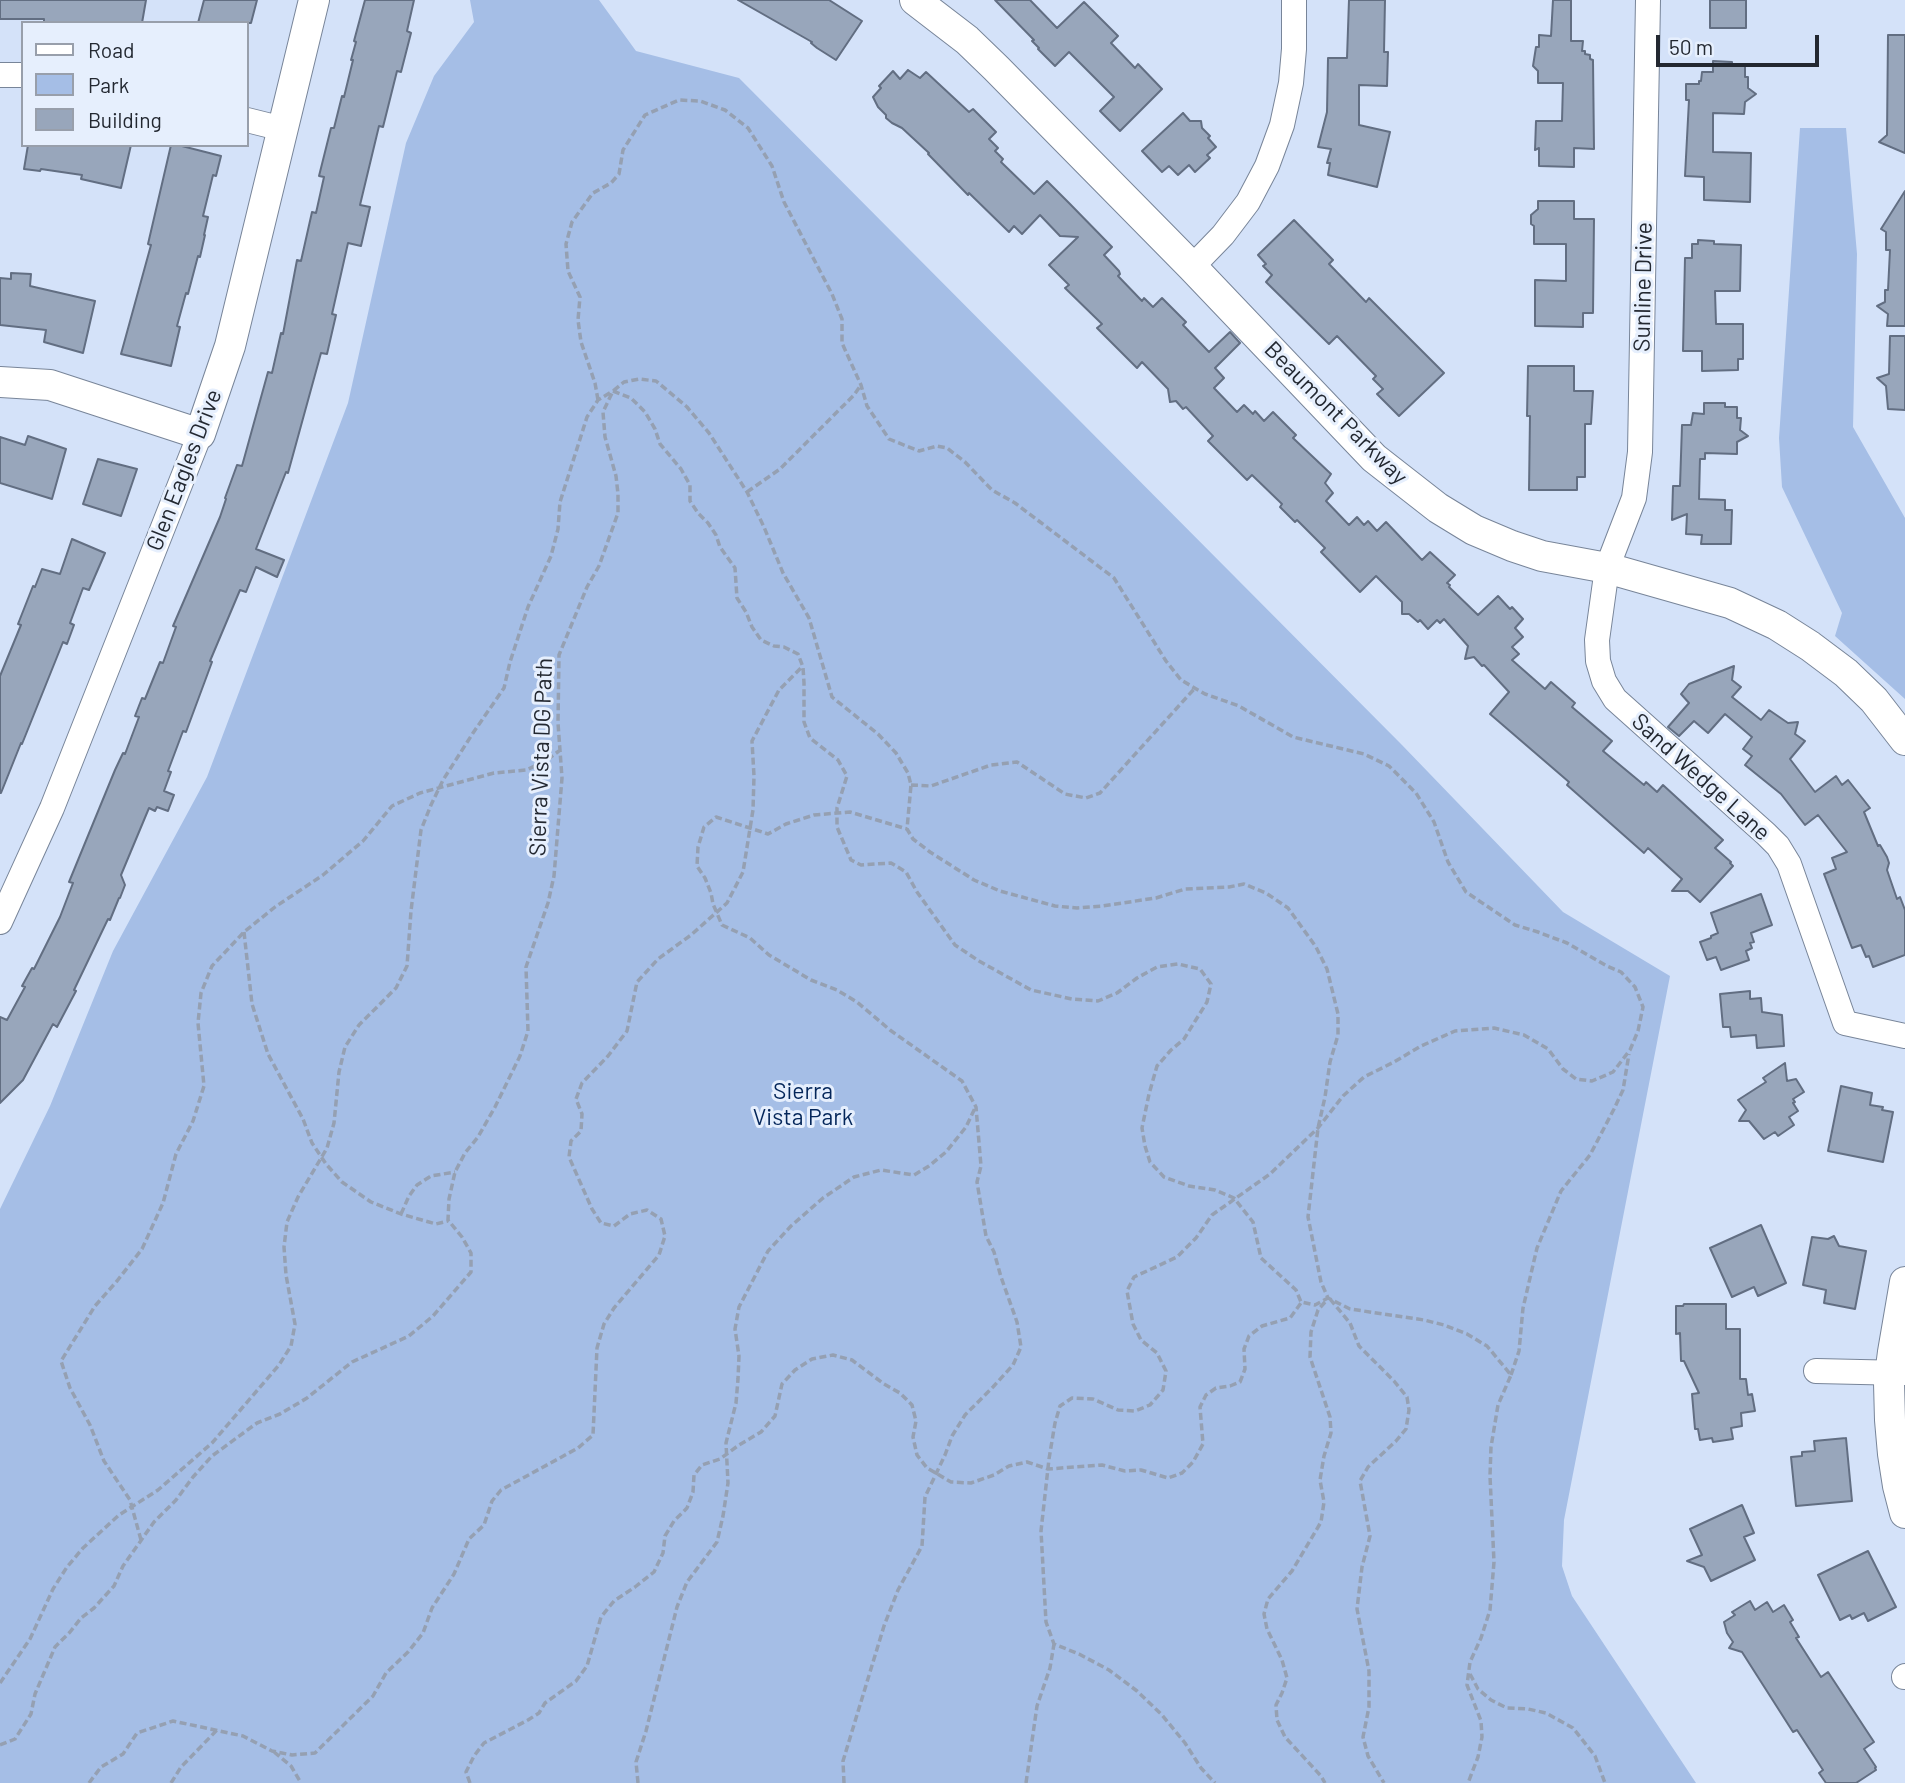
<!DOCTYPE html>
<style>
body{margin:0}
#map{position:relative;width:1905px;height:1783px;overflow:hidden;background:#d4e2f9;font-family:Barlow,sans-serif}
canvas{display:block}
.legend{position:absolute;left:21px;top:21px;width:228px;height:126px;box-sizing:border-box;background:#e6effd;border:2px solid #989fab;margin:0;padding:9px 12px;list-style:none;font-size:21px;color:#232831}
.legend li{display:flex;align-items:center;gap:14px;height:35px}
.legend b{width:35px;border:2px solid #989fab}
.scale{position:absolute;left:1656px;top:35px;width:163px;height:32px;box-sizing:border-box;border:4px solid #232831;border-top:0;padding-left:9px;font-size:21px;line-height:24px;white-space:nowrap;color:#232831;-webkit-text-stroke:5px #e6effd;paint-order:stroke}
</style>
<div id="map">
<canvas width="1905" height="1783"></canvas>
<ul class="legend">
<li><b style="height:9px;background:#fff"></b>Road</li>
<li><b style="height:19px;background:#a5bee6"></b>Park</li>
<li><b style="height:19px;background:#98a6bb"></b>Building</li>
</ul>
<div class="scale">50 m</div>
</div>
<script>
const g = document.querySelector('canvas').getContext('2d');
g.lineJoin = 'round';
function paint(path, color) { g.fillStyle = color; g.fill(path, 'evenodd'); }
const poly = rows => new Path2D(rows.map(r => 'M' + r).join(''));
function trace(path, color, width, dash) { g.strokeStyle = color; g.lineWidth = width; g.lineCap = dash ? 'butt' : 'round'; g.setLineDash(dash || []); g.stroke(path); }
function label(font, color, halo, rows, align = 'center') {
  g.font = font + ' Barlow,sans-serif'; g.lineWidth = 6; g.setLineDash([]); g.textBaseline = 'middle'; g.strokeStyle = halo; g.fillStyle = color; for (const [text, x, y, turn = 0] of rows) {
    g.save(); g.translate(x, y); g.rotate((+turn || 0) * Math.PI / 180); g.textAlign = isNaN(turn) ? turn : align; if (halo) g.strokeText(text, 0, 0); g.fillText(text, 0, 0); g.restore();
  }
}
paint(poly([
 [470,0,599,0,636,51,739,78,1402,745,1563,912,1670,976,1564,1520,1562,1566,1572,1596,1696,1783,0,1783,0,1209,50,1106,113,951,207,777,348,403,406,143,434,76,474,22],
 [1800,128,1846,128,1857,254,1853,427,1905,518,1905,699,1835,636,1842,613,1782,487,1779,438]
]), '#a5bee6');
const building = poly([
 [0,0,146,0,142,23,44,23,44,19,0,19,0,0],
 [204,0,257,0,251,23,198,23,204,0],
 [365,0,414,0,407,31,411,33,401,72,397,71,383,127,379,126,360,205,370,207,361,246,348,243,332,314,336,315,327,354,321,353,288,473,286,472,256,549,284,560,277,577,256,567,246,592,240,590,210,661,212,662,186,732,183,731,168,771,171,772,164,791,174,795,168,811,157,807,155,811,149,808,121,875,125,885,120,898,119,898,110,920,108,919,74,990,76,991,57,1027,53,1024,23,1080,0,1103,0,1017,7,1020,25,987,22,986,32,968,34,969,60,917,73,883,69,882,115,770,123,753,125,754,139,717,135,716,142,698,145,699,160,662,163,663,176,627,173,626,220,517,226,499,225,498,237,465,242,466,268,372,272,373,281,333,283,334,297,260,301,261,312,212,316,213,324,177,319,176,331,128,334,128,342,96,344,97,353,60,351,60,356,42,354,41,365,0],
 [738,0,829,0,862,21,836,60,817,48,811,43,812,42,738,0],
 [995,0,1030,0,1057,28,1084,2,1118,36,1111,43,1135,68,1138,64,1162,89,1120,131,1100,111,1114,97,1069,52,1055,66,1038,49,1039,48,1032,41,1034,40,995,0],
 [1349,0,1385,0,1384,52,1388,52,1387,86,1359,85,1359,125,1390,132,1377,187,1328,175,1330,163,1327,163,1331,149,1318,147,1327,112,1328,58,1347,58,1349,0],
 [1553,0,1571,0,1571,41,1583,41,1582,51,1585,51,1585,54,1590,55,1590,59,1593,60,1594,149,1574,148,1574,167,1539,166,1539,148,1535,150,1536,121,1562,121,1563,83,1538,83,1538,71,1533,66,1536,47,1539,47,1539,35,1551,36,1553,0],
 [1710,0,1746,0,1746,28,1710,28,1710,0],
 [1888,35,1905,35,1905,153,1879,142,1887,135,1888,35],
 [1713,61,1732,62,1732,66,1745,66,1745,77,1748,77,1748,88,1756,94,1745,102,1744,114,1713,113,1713,152,1751,153,1750,202,1704,200,1704,177,1685,176,1689,100,1686,100,1686,84,1699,84,1699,81,1701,81,1702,72,1713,72,1713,61],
 [908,70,920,78,926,72,969,112,973,109,996,132,989,139,998,148,995,151,1003,159,1001,162,1034,194,1047,181,1070,204,1112,247,1104,255,1119,271,1120,274,1118,276,1142,301,1144,298,1153,307,1162,298,1186,322,1183,325,1209,352,1230,332,1240,343,1215,368,1224,378,1214,388,1237,412,1244,405,1253,414,1255,411,1264,421,1273,412,1296,435,1293,438,1331,474,1325,483,1333,493,1326,501,1349,525,1357,517,1364,525,1368,521,1377,531,1386,522,1422,560,1430,552,1455,575,1447,583,1450,585,1449,587,1478,615,1498,596,1510,609,1512,607,1523,619,1515,628,1523,637,1512,647,1519,654,1512,660,1545,689,1551,682,1575,703,1572,707,1612,741,1603,751,1644,785,1646,782,1657,792,1663,785,1723,840,1715,848,1731,862,1730,863,1733,866,1700,902,1688,891,1672,891,1682,879,1648,848,1644,853,1567,785,1569,782,1490,714,1509,692,1484,665,1482,666,1474,657,1465,659,1468,646,1444,619,1440,623,1437,620,1428,629,1420,620,1418,622,1409,614,1402,614,1402,602,1376,576,1360,592,1321,552,1325,548,1297,520,1295,522,1280,507,1282,504,1252,475,1247,480,1208,441,1213,436,1186,407,1183,409,1176,401,1170,402,1168,389,1142,362,1137,368,1097,328,1102,324,1065,288,1069,285,1049,265,1078,237,1060,236,1040,215,1022,234,1014,226,1009,232,969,193,968,195,928,154,929,153,902,128,892,123,886,118,886,115,878,107,873,97,881,88,879,86,893,71,900,79,908,70],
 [1183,113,1190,121,1201,121,1202,128,1210,136,1208,138,1216,147,1207,155,1210,158,1195,172,1189,165,1178,175,1169,166,1162,172,1142,151,1183,113],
 [28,145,131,145,121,188,81,179,82,175,41,169,40,171,24,169,28,145],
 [171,145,178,145,221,156,216,176,213,175,203,216,208,217,204,235,205,235,200,257,198,256,188,294,186,293,177,326,180,327,171,366,121,354,151,245,148,244,171,145],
 [1905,191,1905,326,1887,326,1888,314,1877,306,1885,302,1885,290,1888,290,1890,250,1886,250,1886,232,1881,229,1905,191],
 [1538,201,1574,201,1574,219,1594,219,1593,313,1583,313,1583,327,1535,326,1535,280,1566,281,1566,244,1534,244,1534,226,1531,224,1531,215,1538,209,1538,201],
 [1294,220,1333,260,1329,264,1366,302,1369,298,1444,373,1399,416,1377,394,1383,389,1373,379,1376,376,1337,336,1329,344,1266,282,1272,275,1263,266,1266,264,1258,255,1294,220],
 [1698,240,1714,241,1714,244,1741,245,1740,291,1715,291,1716,324,1743,324,1743,359,1738,359,1738,370,1702,371,1702,351,1683,351,1685,258,1692,258,1692,244,1698,244,1698,240],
 [11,273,31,274,30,286,95,301,83,353,44,342,46,330,0,325,0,278,11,279,11,273],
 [1890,336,1905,336,1905,410,1888,409,1886,386,1877,378,1889,374,1890,336],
 [1528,366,1574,366,1574,391,1593,391,1591,424,1585,424,1585,477,1577,477,1577,490,1529,490,1530,416,1527,416,1528,366],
 [1704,403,1725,403,1725,407,1737,407,1737,418,1741,418,1740,430,1748,436,1737,442,1737,454,1705,453,1705,459,1700,459,1699,499,1725,500,1725,510,1732,510,1731,544,1701,544,1702,535,1686,534,1687,514,1672,520,1673,486,1680,486,1682,425,1691,425,1693,413,1704,414,1704,403],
 [28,436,66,449,52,499,0,483,0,437,25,445,28,436],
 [98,459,137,469,121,516,83,504,98,459],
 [72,539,105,553,89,590,83,588,70,623,74,625,67,644,63,642,22,744,21,743,1,793,0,793,0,676,21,625,18,624,33,586,35,587,42,569,60,574,72,539],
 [1734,666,1732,680,1741,687,1732,697,1761,720,1769,710,1788,723,1798,722,1795,734,1805,741,1790,759,1815,792,1836,776,1842,785,1848,780,1870,808,1864,812,1878,846,1880,845,1887,857,1889,863,1887,870,1897,899,1900,897,1905,910,1905,955,1873,967,1869,956,1866,957,1861,945,1852,948,1824,874,1836,869,1832,858,1847,852,1818,815,1805,825,1781,794,1745,765,1752,756,1743,749,1752,737,1725,714,1708,733,1694,721,1679,736,1668,727,1689,703,1681,694,1689,684,1734,666],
 [1761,894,1772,925,1751,933,1754,942,1750,943,1752,948,1746,951,1749,960,1721,970,1716,957,1707,960,1700,942,1711,938,1711,936,1718,933,1711,913,1761,894],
 [1750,991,1750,999,1761,998,1762,1012,1782,1015,1784,1046,1757,1048,1756,1035,1731,1037,1730,1027,1723,1027,1720,994,1750,991],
 [1785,1063,1787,1081,1796,1079,1804,1092,1793,1099,1795,1102,1793,1103,1798,1111,1789,1117,1794,1125,1778,1136,1775,1132,1764,1139,1749,1121,1739,1121,1746,1110,1738,1100,1766,1082,1763,1078,1785,1063],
 [1841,1086,1872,1093,1870,1105,1883,1107,1882,1110,1893,1112,1883,1162,1828,1151,1841,1086],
 [1761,1225,1786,1283,1758,1296,1754,1287,1732,1297,1710,1248,1761,1225],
 [1834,1236,1839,1246,1866,1251,1855,1309,1824,1303,1826,1290,1803,1285,1812,1237,1828,1239,1834,1236],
 [1684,1304,1726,1304,1726,1329,1740,1329,1740,1379,1746,1379,1748,1395,1752,1394,1755,1411,1741,1413,1742,1426,1731,1428,1733,1439,1713,1442,1712,1438,1700,1440,1698,1429,1695,1429,1692,1394,1699,1393,1684,1361,1681,1361,1680,1333,1676,1334,1676,1306,1683,1306,1684,1304],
 [1846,1438,1852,1501,1796,1506,1791,1457,1802,1456,1802,1452,1815,1451,1814,1441,1846,1438],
 [1742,1505,1754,1533,1744,1537,1755,1560,1711,1581,1704,1567,1687,1561,1702,1555,1690,1529,1742,1505],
 [1868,1551,1896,1607,1868,1621,1864,1613,1852,1619,1850,1615,1840,1620,1818,1575,1868,1551],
 [1750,1601,1755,1610,1767,1602,1773,1612,1784,1605,1793,1620,1790,1622,1799,1637,1796,1638,1821,1677,1828,1672,1874,1742,1864,1749,1876,1767,1875,1768,1876,1770,1856,1783,1826,1783,1819,1773,1823,1770,1797,1730,1793,1732,1742,1652,1729,1648,1733,1642,1727,1633,1724,1622,1735,1615,1732,1612,1750,1601]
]);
paint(building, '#98a6bb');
trace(building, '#626e82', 2);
const minor = poly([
 [1648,0,1640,452,1634,498,1607,568,1597,640,1598,661,1604,681,1615,699,1766,834,1778,846,1789,864,1845,1023,1905,1036],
 [0,75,23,75],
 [247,120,283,129],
 [1192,267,1223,235,1248,202,1267,166,1282,125,1291,83,1294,49,1294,0],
 [0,922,52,808,200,434],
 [1816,1371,1905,1373],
 [1904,1677,1905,1676]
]);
const tertiary = poly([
 [915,0,967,40,996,68,1192,267,1374,458,1438,508,1474,530,1512,546,1542,556,1607,568,1730,603,1777,625,1810,646,1846,673,1874,700,1905,740],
 [0,382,50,385,200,434,230,346,314,0],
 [1905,1282,1893,1352,1889,1383,1890,1420,1893,1454,1898,1486,1905,1513]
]);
trace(minor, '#788599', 26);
trace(tertiary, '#788599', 32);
trace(poly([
 [598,400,595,383,581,342,578,320,580,297,568,271,566,244,572,222,593,193,611,183,619,174,623,150,645,115,679,100,700,101,725,110,748,128,772,166,784,202,832,294,842,319,842,343,861,385,867,406,889,439,919,451,937,446,947,448,965,462,992,490,1015,503,1114,578,1166,661,1181,680,1205,694,1239,706,1293,737,1364,754,1389,766,1416,793,1434,822,1448,862,1466,892,1515,925,1538,932,1567,943,1607,966,1621,972,1635,987,1643,1007,1638,1031,1630,1050,1613,1072,1592,1081,1576,1079,1563,1069,1548,1049,1524,1035,1494,1028,1455,1031,1421,1046,1394,1062,1364,1077,1343,1096,1318,1128,1270,1174,1212,1215,1196,1238,1177,1257,1134,1277,1127,1291,1133,1324,1141,1340,1157,1353,1166,1371,1163,1390,1150,1405,1135,1411,1118,1410,1093,1399,1072,1398,1060,1406,1055,1423,1049,1459,1041,1531,1046,1622,1054,1644,1079,1654,1109,1670,1137,1691,1162,1715,1185,1743,1201,1768,1215,1783],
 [747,492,780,469,854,395,861,385],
 [911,785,931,786,991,765,1017,762,1065,794,1086,798,1100,793,1195,688],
 [244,932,252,1004,268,1054,303,1119,312,1143,326,1164,342,1182,371,1202,401,1214,436,1224,448,1221],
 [401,1214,409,1196,417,1185,431,1176,455,1172],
 [1330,1299,1350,1323,1359,1346,1394,1381,1407,1397,1409,1410,1406,1429,1396,1441,1368,1467,1360,1481,1370,1536,1362,1567,1357,1609,1369,1671,1369,1707,1363,1737,1368,1756,1384,1783],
 [1325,1302,1318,1310,1311,1332,1310,1357,1330,1417,1331,1433,1324,1456,1320,1480,1324,1502,1321,1522,1292,1571,1268,1599,1264,1614,1267,1629,1282,1660,1287,1678,1282,1693,1276,1705,1277,1720,1285,1737,1321,1776,1325,1783],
 [1511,1375,1519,1351,1523,1308,1537,1248,1561,1191,1590,1155,1614,1109,1623,1090,1629,1054],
 [141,1540,130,1500,104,1461,90,1425,70,1388,61,1361,95,1306,117,1281,142,1249,163,1203,176,1154,193,1121,204,1086,198,1023,201,993,212,966,244,932,275,907,323,875,363,841,392,806,420,793,494,773,526,770,544,762,559,751],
 [1470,1674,1478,1689,1491,1700,1507,1708,1528,1709,1546,1713,1573,1728,1595,1756,1605,1783],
 [0,1683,30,1639,53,1589,67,1567,83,1548,119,1515,158,1490,212,1443,279,1365,291,1346,295,1324,286,1275,284,1247,287,1222,298,1197,327,1148,334,1123,339,1072,345,1047,359,1025,396,988,407,966,411,911,421,830,431,805,443,780,473,733,504,688,510,662,528,607,551,556,558,529,560,502,587,417,598,400,613,391,631,398,645,412,655,429,660,444,681,469,690,485,690,501,698,513,708,523,716,535,720,547,735,568,737,598,746,612,752,627,761,640,774,646,784,647,798,654,803,667,804,683,804,722,810,738,838,760,847,776,837,808,837,827,851,860,861,865,891,863,906,872,917,892,955,945,979,961,1031,990,1072,999,1098,1001,1117,993,1137,978,1157,967,1178,964,1200,969,1211,984,1207,1002,1184,1039,1171,1050,1157,1066,1149,1094,1142,1128,1145,1146,1150,1162,1164,1177,1189,1186,1215,1190,1234,1198,1253,1222,1261,1258,1296,1290,1301,1302,1315,1305,1328,1298],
 [0,1745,15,1739,31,1714,35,1694,55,1647,70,1632,81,1618,94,1608,114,1586,123,1566,154,1522,176,1500,193,1477,212,1456,257,1423,280,1414,307,1398,352,1362,409,1336,433,1316,471,1272,471,1253,462,1237,448,1220,449,1199,455,1172,465,1153,478,1137,495,1107,520,1056,528,1031,526,967,548,903,554,876,562,778,558,723,559,655,587,587,599,566,618,513,618,494,616,476,605,437,603,412,613,391,624,382,639,379,656,381,687,407,709,433,747,492,764,527,783,573,809,618,832,697,878,734,896,753,908,773,911,785,907,829,913,839,930,852,974,880,1000,891,1055,906,1077,908,1102,906,1156,898,1185,889,1229,887,1244,884,1266,893,1288,908,1316,947,1327,969,1338,1014,1338,1035,1330,1062,1325,1097,1318,1128,1308,1217,1321,1282,1328,1298,1350,1309,1424,1320,1444,1325,1467,1334,1487,1346,1511,1375,1498,1405,1491,1447,1490,1476,1494,1562,1490,1610,1481,1638,1470,1662,1467,1685,1481,1721,1482,1737,1478,1757,1468,1783],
 [274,1752,291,1766,301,1783],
 [89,1783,101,1767,123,1754,137,1733,173,1721,243,1736,272,1751,292,1755,315,1753,373,1696,386,1673,408,1652,423,1633,432,1608,454,1574,469,1539,484,1525,492,1501,501,1490,578,1448,593,1435,597,1348,604,1324,614,1308,659,1255,665,1236,661,1219,647,1210,630,1214,614,1226,601,1223,592,1209,569,1157,571,1141,581,1131,582,1114,576,1099,582,1083,608,1056,627,1031,637,982,658,959,691,935,727,903,743,872,753,810,754,776,752,741,779,690,802,667],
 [171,1783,181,1767,218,1729],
 [470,1783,466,1772,474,1756,484,1743,528,1720,539,1713,545,1703,576,1681,587,1666,601,1617,614,1601,635,1587,654,1572,663,1553,665,1536,674,1521,687,1508,693,1492,694,1475,702,1465,720,1459,739,1445,761,1432,775,1416,782,1384,795,1370,812,1359,833,1355,852,1360,884,1384,900,1393,912,1405,916,1421,913,1437,917,1455,927,1468,951,1482,971,1483,994,1475,1009,1466,1027,1462,1048,1469,1102,1465,1125,1471,1141,1470,1168,1478,1182,1473,1193,1462,1203,1444,1200,1407,1206,1395,1216,1388,1230,1386,1240,1382,1245,1369,1244,1349,1249,1336,1262,1326,1290,1318,1301,1303],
 [638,1783,636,1762,646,1731,677,1607,687,1582,717,1542,723,1516,728,1483,726,1443,736,1403,738,1379,739,1356,735,1329,739,1307,768,1251,791,1226,823,1198,854,1177,881,1170,914,1175,929,1166,946,1152,966,1127,975,1108],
 [844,1783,843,1761,884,1626,898,1590,922,1546,925,1497,945,1455,952,1436,965,1415,993,1387,1013,1365,1021,1347,1017,1322,1001,1277,994,1252,986,1236,977,1182,981,1166,976,1107,962,1081,890,1030,857,1002,837,990,811,980,769,955,750,938,722,925,713,904,711,893,705,878,697,866,698,847,704,827,716,817,768,834,786,824,814,815,850,812,907,829],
 [1026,1783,1037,1706,1050,1668,1054,1644]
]), '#95a0b2', 3.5, [7, 3.5]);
trace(minor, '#fff', 24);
trace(tertiary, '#fff', 30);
label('23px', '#232831', '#e6effd', [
 ["Sunline Drive",1643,287,-89],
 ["Beaumont Parkway",1336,413,45],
 ["Glen Eagles Drive",184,470,-69],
 ["Sierra Vista DG Path",541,757,-88],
 ["Sand Wedge Lane",1701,777,42]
]);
label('23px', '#04265a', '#e6effd', [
 ["Sierra",803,1091],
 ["Vista Park",803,1117]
]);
</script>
